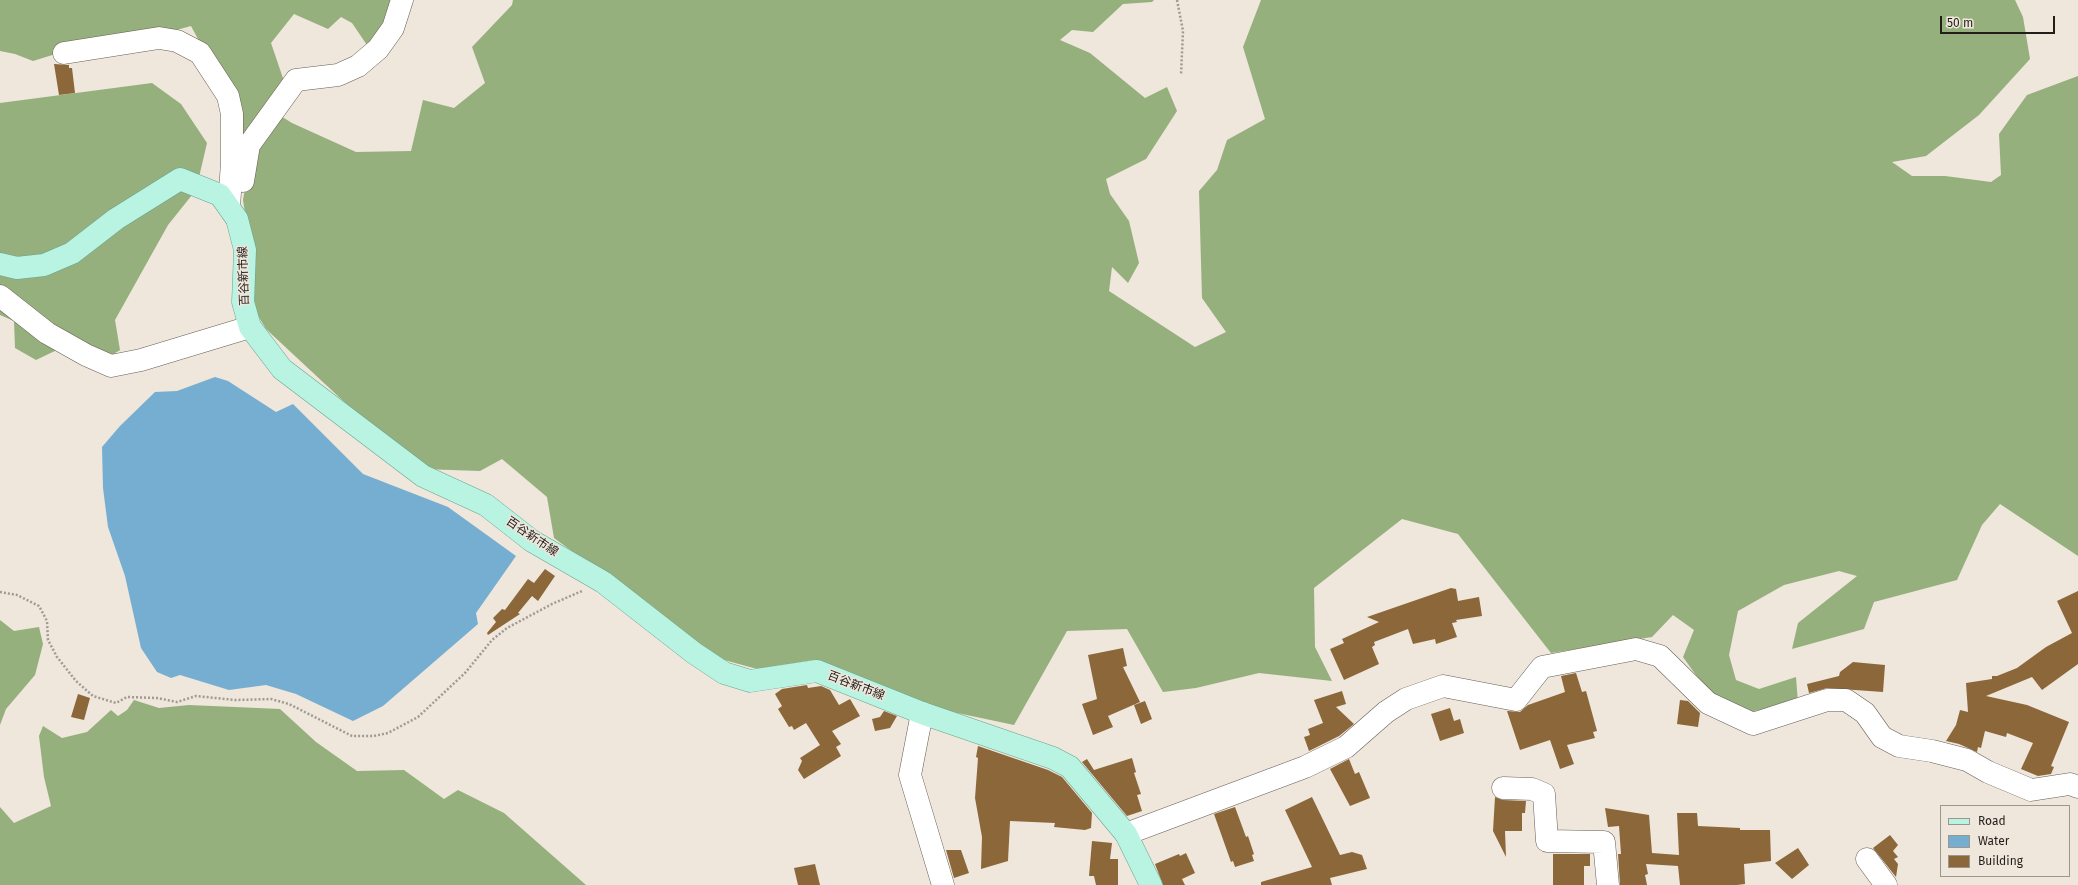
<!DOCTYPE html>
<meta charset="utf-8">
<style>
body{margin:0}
#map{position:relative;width:2078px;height:885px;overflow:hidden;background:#efe6dc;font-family:"Fira Sans",sans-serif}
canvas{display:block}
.legend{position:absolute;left:1940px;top:805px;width:130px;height:72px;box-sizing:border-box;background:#efe6dc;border:1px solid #9d968f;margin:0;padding:5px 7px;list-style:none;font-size:12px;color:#221f1b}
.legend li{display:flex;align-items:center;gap:8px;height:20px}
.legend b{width:20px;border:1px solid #9d968f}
.scale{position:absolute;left:1940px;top:16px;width:115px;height:18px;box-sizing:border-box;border:2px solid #221f1b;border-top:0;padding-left:5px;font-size:12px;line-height:14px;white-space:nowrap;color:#221f1b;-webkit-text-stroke:3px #efe6dc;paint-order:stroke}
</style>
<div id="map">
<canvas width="2078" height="885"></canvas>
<ul class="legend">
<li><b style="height:5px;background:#b9f4e2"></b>Road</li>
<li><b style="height:11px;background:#75aed0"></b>Water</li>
<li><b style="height:11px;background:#8b6739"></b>Building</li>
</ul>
<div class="scale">50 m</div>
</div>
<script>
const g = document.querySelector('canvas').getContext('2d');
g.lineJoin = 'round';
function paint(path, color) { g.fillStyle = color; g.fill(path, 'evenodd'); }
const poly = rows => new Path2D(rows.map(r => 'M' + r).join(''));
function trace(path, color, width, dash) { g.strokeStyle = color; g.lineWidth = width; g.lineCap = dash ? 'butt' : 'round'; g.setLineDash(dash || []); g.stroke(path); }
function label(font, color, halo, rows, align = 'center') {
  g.font = font + ' "Fira Sans","Noto Sans JP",sans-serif'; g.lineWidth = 3; g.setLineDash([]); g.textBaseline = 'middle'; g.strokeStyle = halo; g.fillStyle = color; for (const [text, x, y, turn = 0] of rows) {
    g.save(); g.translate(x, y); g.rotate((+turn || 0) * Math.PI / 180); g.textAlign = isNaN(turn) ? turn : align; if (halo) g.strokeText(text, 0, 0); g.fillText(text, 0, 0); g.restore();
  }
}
paint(poly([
 [0,0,396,0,369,48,352,23,341,17,328,29,294,14,271,43,286,87,245,144,206,54,191,26,173,31,104,39,33,61,15,54,0,51],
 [513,0,1154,0,1152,2,1123,4,1093,32,1072,30,1060,40,1090,53,1145,98,1167,87,1177,111,1146,159,1106,179,1110,194,1129,221,1139,263,1128,283,1112,267,1109,291,1195,347,1226,332,1202,298,1199,191,1217,170,1227,140,1265,119,1243,47,1261,0,2015,0,2023,17,2030,59,1979,115,1926,156,1892,162,1912,176,1945,176,1991,182,2001,175,1999,134,2027,95,2078,76,2078,556,2000,504,1982,525,1957,580,1874,602,1864,629,1792,649,1798,623,1857,576,1839,571,1784,585,1738,611,1729,655,1736,680,1759,689,1796,677,1798,703,1743,713,1711,696,1683,657,1694,630,1673,615,1652,637,1551,653,1458,534,1402,519,1314,588,1315,647,1332,681,1259,673,1196,688,1163,692,1127,629,1067,631,1014,725,915,704,814,660,757,669,717,658,554,538,547,497,502,459,480,471,422,469,398,452,266,329,249,301,250,244,243,200,251,153,276,113,292,123,356,152,411,151,423,100,454,108,485,83,472,47,512,5],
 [152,83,181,104,207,143,196,190,168,225,115,320,120,350,90,369,59,349,36,360,15,348,14,321,0,315,0,103],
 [0,620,14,631,39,627,43,644,35,675,6,709,0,725],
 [134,700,159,708,189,705,280,709,316,742,357,771,404,770,444,799,458,790,504,813,586,885,0,885,0,807,14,823,51,806,44,777,39,736,43,726,62,738,87,732,111,710,118,716,127,710]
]), '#95b07d');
paint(poly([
 [215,377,228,381,276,412,293,404,363,474,448,507,516,556,476,613,478,624,383,706,353,721,296,694,266,685,229,690,180,675,171,678,157,672,141,648,125,576,108,527,103,488,102,447,120,426,155,392,177,391]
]), '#75aed0');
paint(poly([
 [54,64,69,65,69,68,72,68,75,93,59,95],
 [545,569,555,576,538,601,532,596,518,613,520,614,488,635,487,633,496,622,493,618,502,609,505,610,528,579,534,583],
 [1451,588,1456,589,1458,601,1479,597,1482,616,1456,620,1457,622,1452,623,1457,637,1436,644,1435,639,1413,644,1408,629,1374,642,1375,645,1372,647,1379,664,1344,680,1330,649,1344,643,1342,639,1379,622,1367,617],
 [2078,591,2078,664,2042,690,2032,677,1986,696,2027,705,2069,722,2051,766,2054,767,2051,774,2038,776,2021,769,2033,743,2007,733,2006,737,1985,731,1981,748,1978,747,1977,752,1959,744,1946,741,1956,725,1960,710,1968,712,1966,683,1992,679,1992,676,1997,676,2017,668,2046,647,2072,633,2057,601],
 [1123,648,1127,666,1123,667,1140,702,1108,716,1113,727,1093,735,1082,704,1097,699,1088,655],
 [1853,662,1885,665,1883,692,1827,688,1809,693,1807,684,1839,676,1840,672],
 [1576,673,1582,692,1586,691,1597,731,1593,732,1595,738,1567,745,1574,764,1560,769,1550,740,1520,750,1507,711,1520,712,1528,705,1565,692,1561,676],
 [807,685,808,688,821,686,830,690,839,705,850,699,860,716,832,731,841,744,836,747,841,756,804,779,798,770,802,761,800,758,820,745,806,723,794,730,792,726,789,727,778,709,782,706,775,694,782,689],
 [1342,691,1346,704,1336,707,1354,724,1339,736,1309,751,1304,737,1310,735,1308,729,1323,723,1314,700],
 [78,694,90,698,84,720,71,717],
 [1680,700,1688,701,1700,713,1698,727,1677,724],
 [1145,701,1152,719,1141,724,1134,705],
 [1450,708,1454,721,1460,719,1464,733,1440,741,1431,714],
 [884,711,897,716,890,728,875,731,872,719,880,717],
 [978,746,1048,770,1062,777,1092,813,1091,828,1085,830,1054,827,1055,823,1010,821,1008,861,981,869,982,837,975,798,978,758,976,757],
 [1132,758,1136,772,1134,773,1141,794,1137,795,1142,811,1127,816,1082,762,1087,759,1094,770],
 [1349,759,1355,774,1359,772,1370,798,1350,806,1330,769],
 [1312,797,1340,855,1352,852,1362,855,1367,869,1330,878,1332,885,1261,885,1261,882,1312,867,1285,810],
 [1495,797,1503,800,1526,801,1525,813,1522,813,1522,831,1505,831,1506,857,1493,831],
 [1235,807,1246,837,1248,836,1254,854,1252,855,1254,861,1235,867,1233,861,1231,862,1214,814],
 [1605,808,1649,815,1652,853,1679,855,1677,813,1697,813,1698,826,1740,828,1740,830,1770,830,1771,861,1744,864,1745,884,1737,885,1680,885,1678,866,1646,864,1648,874,1645,875,1647,885,1620,885,1618,854,1621,854,1619,826,1608,827],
 [1890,835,1898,845,1893,851,1898,857,1894,859,1898,864,1896,877,1873,848],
 [1092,841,1112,843,1110,859,1118,859,1118,885,1096,885,1094,876,1089,876],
 [1798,848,1809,865,1792,879,1775,863],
 [946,850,961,850,969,873,954,878],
 [1186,853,1195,873,1182,879,1185,885,1163,885,1155,864,1179,854,1180,856],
 [1553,854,1590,854,1590,866,1584,866,1584,885,1553,885],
 [815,864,820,885,798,885,794,868]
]), '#8b6739');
const minor = poly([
 [64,53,159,38,177,41,200,53,228,96,232,114,232,162,229,207],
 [243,181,249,145,296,80,338,75,358,66,378,49,393,28,402,0],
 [0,296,47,333,86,355,111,366,141,360,250,327],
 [922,713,910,775,943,885],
 [1503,788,1532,789,1544,794,1547,841,1604,842,1608,885],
 [1126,834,1305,767,1346,747,1386,712,1406,699,1443,686,1516,700,1542,667,1636,649,1660,656,1708,703,1753,724,1827,700,1846,700,1865,713,1882,737,1899,746,1932,751,1967,760,1988,772,2031,790,2070,784,2078,787],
 [1867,859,1886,885]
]);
const major = poly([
 [0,264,17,268,44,265,72,253,116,219,180,179,220,195,237,219,245,250,243,302,250,327,282,369,423,476,486,505,532,541,603,582,694,653,724,673,750,681,817,671,922,713,1053,758,1070,767,1126,834,1151,885]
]);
trace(minor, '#665e55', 23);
trace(major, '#66a58f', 23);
trace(poly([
 [1177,0,1183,31,1181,75],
 [0,592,17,595,39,606,47,621,48,640,57,657,76,681,93,696,116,703,127,697,157,698,177,702,196,696,235,700,271,699,289,704,352,736,374,736,388,733,418,717,465,673,492,640,507,628,552,604,582,591]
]), '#a19a93', 2.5, [2, 2]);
trace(minor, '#fff', 22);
trace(major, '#b9f4e2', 22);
label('12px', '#221f1b', '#efe6dc', [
 ["百谷新市線",244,276,-92],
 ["百谷新市線",532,537,34],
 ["百谷新市線",856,686,21]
]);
</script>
